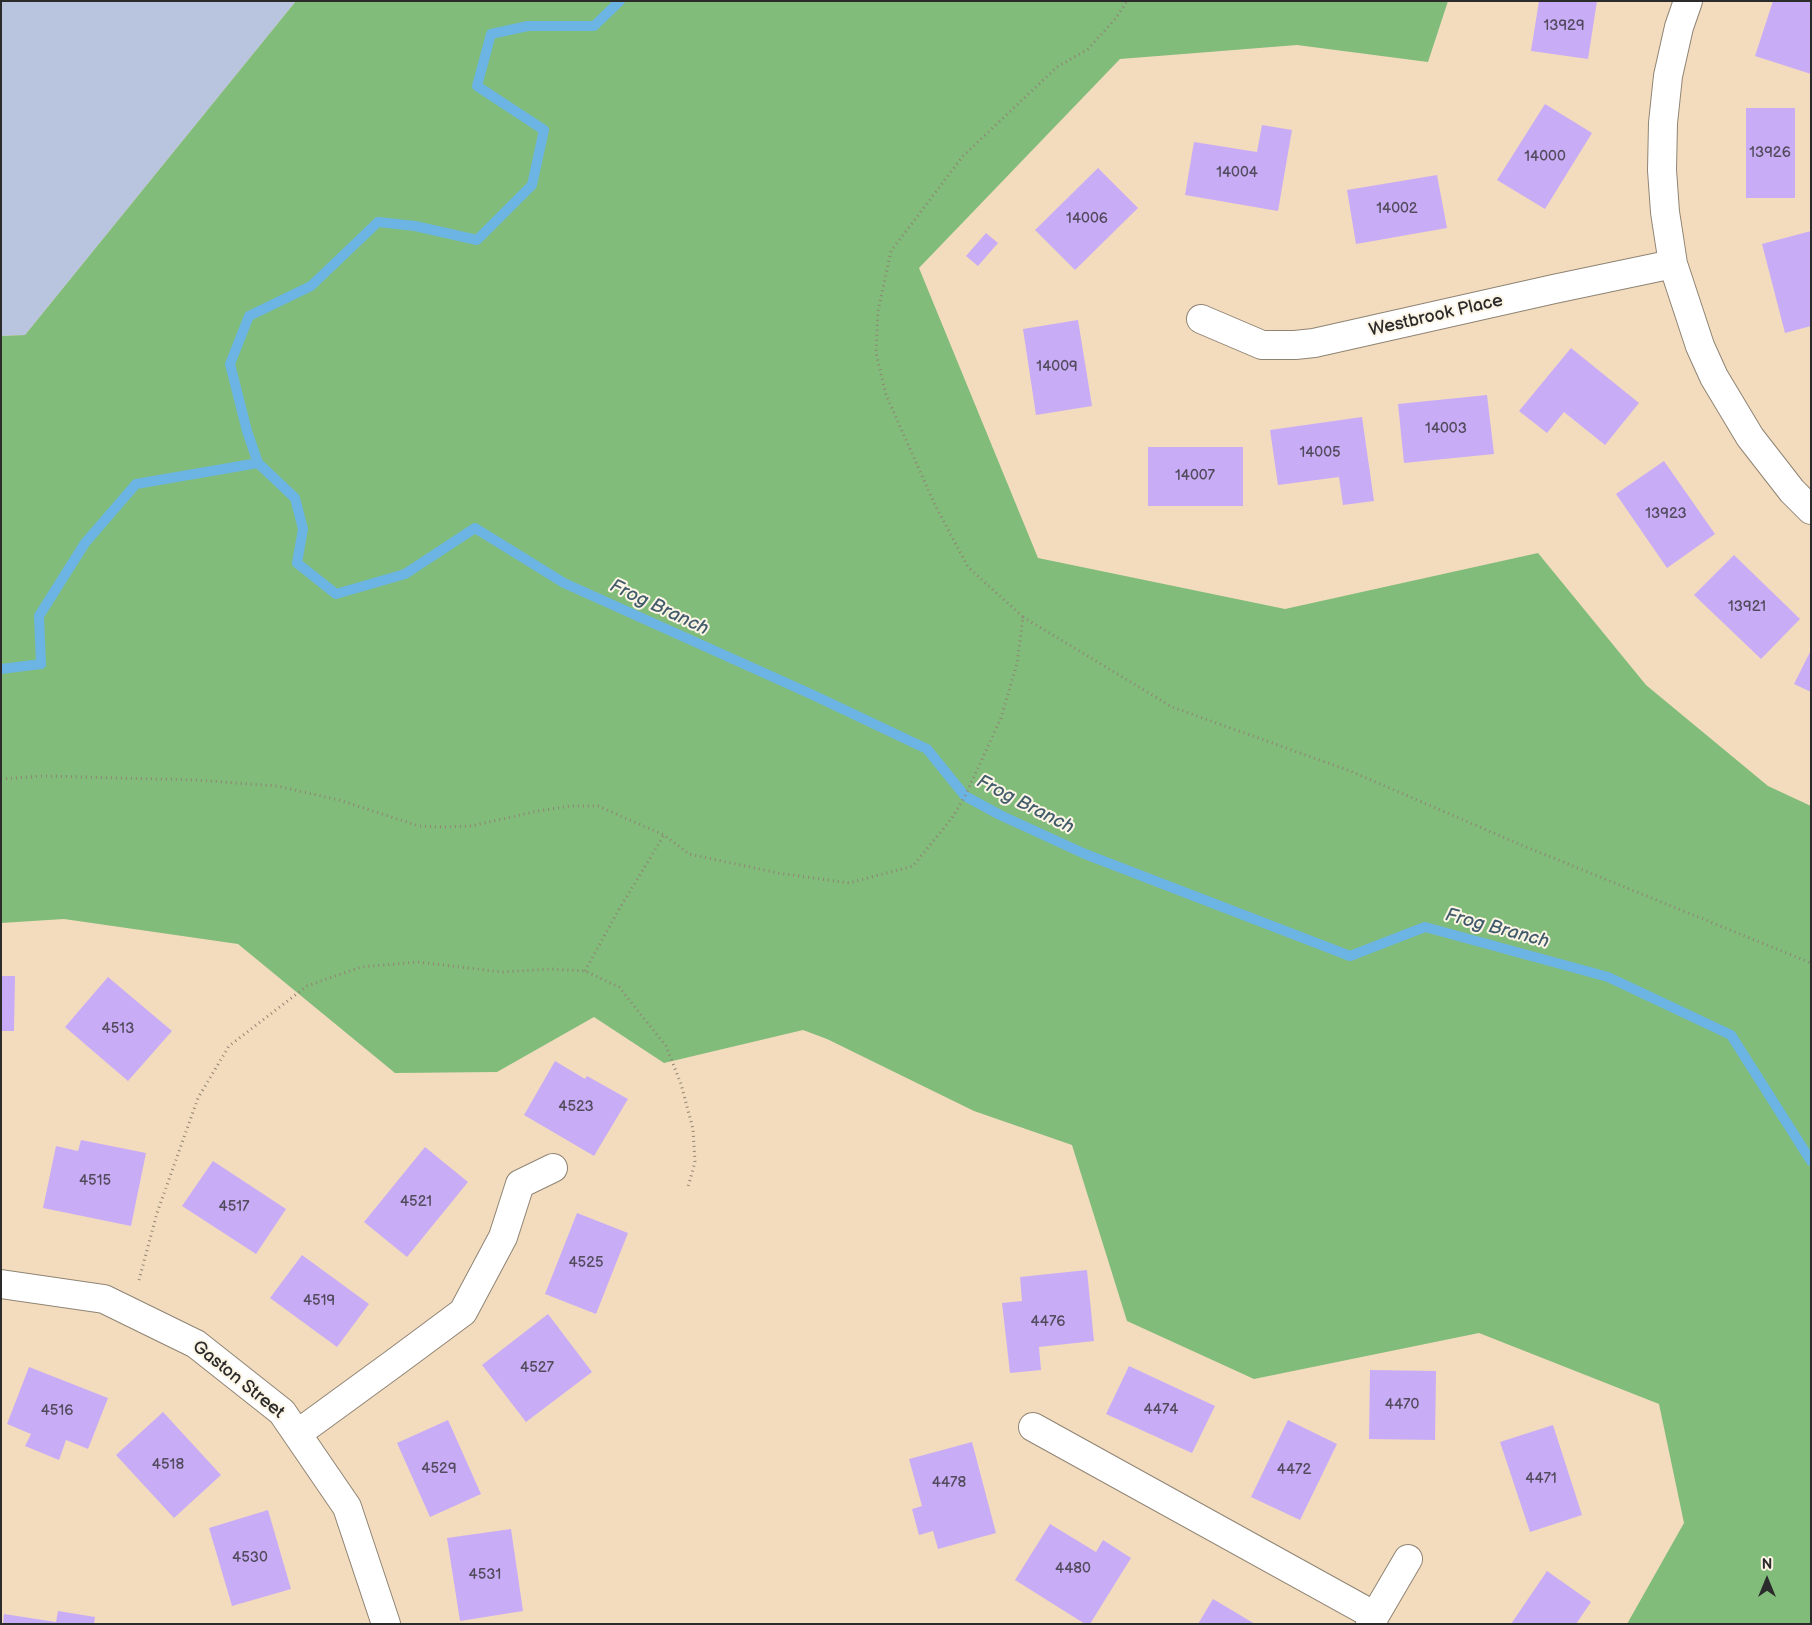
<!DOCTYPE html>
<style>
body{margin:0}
#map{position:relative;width:1812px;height:1625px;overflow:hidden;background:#f3dcbe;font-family:"Balsamiq Sans",sans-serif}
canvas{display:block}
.frame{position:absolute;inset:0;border:2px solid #2b2b2b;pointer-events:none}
.north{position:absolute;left:1742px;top:1555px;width:50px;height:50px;-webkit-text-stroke:4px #fcf5e5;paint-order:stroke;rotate:0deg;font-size:14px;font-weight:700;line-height:20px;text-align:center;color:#2b2b2b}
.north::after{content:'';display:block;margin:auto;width:18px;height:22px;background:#2b2b2b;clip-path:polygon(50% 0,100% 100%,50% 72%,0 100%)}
</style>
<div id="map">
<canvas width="1812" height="1625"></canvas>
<div class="frame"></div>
<div class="north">N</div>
</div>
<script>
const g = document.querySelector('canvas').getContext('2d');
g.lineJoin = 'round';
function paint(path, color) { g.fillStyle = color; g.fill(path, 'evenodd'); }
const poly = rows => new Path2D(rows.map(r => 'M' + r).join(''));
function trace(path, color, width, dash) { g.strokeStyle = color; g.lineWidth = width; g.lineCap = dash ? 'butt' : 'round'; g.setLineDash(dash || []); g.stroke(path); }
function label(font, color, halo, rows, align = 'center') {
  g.font = font + ' "Balsamiq Sans",sans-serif'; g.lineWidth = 4; g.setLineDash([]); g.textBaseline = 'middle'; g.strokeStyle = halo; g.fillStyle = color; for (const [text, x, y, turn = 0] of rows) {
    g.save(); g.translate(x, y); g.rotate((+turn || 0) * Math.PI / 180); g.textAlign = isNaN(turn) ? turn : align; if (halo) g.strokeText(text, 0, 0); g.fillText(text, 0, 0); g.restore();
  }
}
paint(poly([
 [1,1,296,1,25,335,1,336]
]), '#b9c4de');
paint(poly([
 [296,1,1448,1,1428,62,1297,45,1120,59,919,268,1038,558,1285,609,1538,553,1646,685,1768,786,1811,806,1811,1624,1627,1624,1684,1523,1659,1404,1479,1333,1254,1379,1127,1321,1072,1145,974,1111,827,1039,803,1030,664,1063,594,1017,497,1072,395,1073,238,944,64,919,1,923,1,336,25,335]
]), '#81bc7a');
trace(poly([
 [258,463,295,498,303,529,297,563,336,594,405,574,475,528,564,583,813,695,927,749,965,796,1000,815,1085,854,1350,956,1425,927,1608,977,1731,1035,1811,1161],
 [1,669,41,664,39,616,85,543,136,484,258,463,247,431,230,364,249,316,311,286,378,222,415,226,477,240,532,185,544,130,477,86,491,34,528,26,594,26,620,1]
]), '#6bb4e3', 10);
paint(poly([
 [1539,1,1597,1,1588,59,1531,51],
 [1773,1,1811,1,1811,74,1755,56],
 [1545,104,1592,133,1545,209,1497,180],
 [1746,108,1795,108,1795,198,1746,198],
 [1262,125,1292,130,1278,211,1185,195,1194,142,1257,152],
 [1098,168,1138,208,1075,270,1035,230],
 [1437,175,1447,228,1356,244,1347,190],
 [1811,231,1811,326,1785,333,1762,244],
 [986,233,998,243,978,266,966,256],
 [1078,320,1092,406,1036,415,1023,329],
 [1571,348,1639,403,1605,445,1564,412,1547,433,1519,411],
 [1487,395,1494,454,1404,463,1398,404],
 [1362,417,1374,501,1343,505,1339,477,1278,485,1270,430],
 [1148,447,1243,447,1243,506,1148,506],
 [1664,461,1715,534,1667,568,1616,494],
 [1734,555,1800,619,1761,659,1694,595],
 [1811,650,1811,692,1794,684],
 [1,976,15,976,14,1031,1,1031],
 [108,977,172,1031,128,1081,65,1027],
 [555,1061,585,1079,587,1076,628,1099,594,1156,524,1115],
 [81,1140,146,1153,131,1226,43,1208,56,1146,78,1151],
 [425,1147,468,1182,407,1257,364,1222],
 [213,1161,286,1209,256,1254,182,1206],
 [577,1213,628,1233,596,1314,545,1294],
 [302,1255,369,1304,337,1347,270,1298],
 [1087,1270,1094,1341,1039,1347,1041,1370,1010,1373,1002,1303,1022,1301,1020,1277],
 [548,1314,592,1372,526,1422,482,1365],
 [1129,1366,1215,1406,1192,1453,1106,1414],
 [29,1367,108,1398,88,1449,66,1440,59,1460,25,1446,31,1434,7,1424],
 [1370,1370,1436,1371,1435,1440,1369,1439],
 [163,1412,221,1475,174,1518,116,1455],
 [448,1420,481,1494,430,1517,397,1443],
 [1288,1420,1337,1444,1300,1520,1251,1497],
 [1553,1425,1582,1515,1530,1532,1500,1442],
 [972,1442,996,1533,938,1549,933,1531,919,1535,912,1509,922,1506,909,1459],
 [268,1510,291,1589,232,1606,209,1528],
 [1050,1524,1096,1552,1103,1540,1131,1558,1090,1624,1085,1624,1015,1580],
 [511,1529,523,1611,460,1621,447,1538],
 [1547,1571,1591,1602,1576,1624,1511,1624],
 [1213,1599,1255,1624,1198,1624],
 [58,1611,95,1617,94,1624,3,1624,4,1614,56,1622]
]), '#c9acf6');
const minor = poly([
 [1688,1,1679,27,1668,76,1663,123,1662,170,1665,212,1673,264,1700,346,1714,377,1750,437,1792,491,1811,510],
 [1201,319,1262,345,1295,345,1314,343,1554,289,1673,264],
 [1,1284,104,1299,196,1344,282,1412,347,1507,386,1624],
 [1033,1427,1375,1616],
 [297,1434,397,1361,463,1312,503,1237,520,1184,553,1168],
 [1370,1624,1408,1559]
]);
trace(minor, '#8f8474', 30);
trace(poly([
 [1023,617,1172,707,1350,771,1519,844,1811,963],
 [1,779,44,776,196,780,277,786,339,800,419,826,444,827,471,826,538,811,570,806,598,806,664,835,689,854,778,873,849,883,913,866,952,818,965,796,1001,718,1017,663,1023,617,968,567,935,505,886,395,876,353,878,311,891,251,963,156,1057,67,1088,49,1116,18,1127,1],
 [585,971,618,911,664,835],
 [139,1280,157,1213,198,1098,229,1046,307,986,361,967,418,962,502,972,551,969,585,971,619,987,666,1046,681,1084,693,1129,695,1162,688,1187]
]), '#8f8474', 3, [1, 4]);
trace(minor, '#fff', 28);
label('15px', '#524b5e', null, [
 ["13929",1564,26],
 ["13926",1770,153],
 ["14000",1545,157],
 ["14004",1237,173],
 ["14002",1397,209],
 ["14006",1087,219],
 ["14009",1057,367],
 ["14003",1446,429],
 ["14005",1320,453],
 ["14007",1195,476],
 ["13923",1666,514],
 ["13921",1747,607],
 ["4513",118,1029],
 ["4523",576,1107],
 ["4515",95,1181],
 ["4521",416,1202],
 ["4517",234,1207],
 ["4525",586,1263],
 ["4519",319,1301],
 ["4476",1048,1322],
 ["4527",537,1368],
 ["4470",1402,1405],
 ["4474",1161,1410],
 ["4516",57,1411],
 ["4518",168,1465],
 ["4529",439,1469],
 ["4472",1294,1470],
 ["4471",1541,1479],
 ["4478",949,1483],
 ["4530",250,1558],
 ["4480",1073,1569],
 ["4531",485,1575]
]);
label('18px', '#2b2b2b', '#fcf5e5', [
 ["Westbrook Place",1436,316,-13],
 ["Gaston Street",238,1380,39]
]);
label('italic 19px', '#415b6b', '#fcf5e5', [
 ["Frog Branch",659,608,25],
 ["Frog Branch",1025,805,27],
 ["Frog Branch",1497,929,15]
]);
</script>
